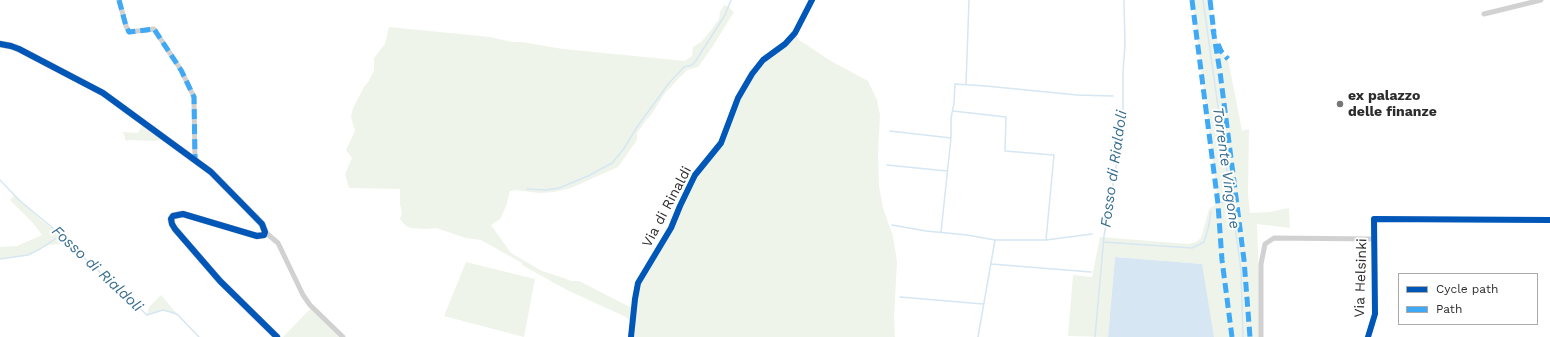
<!DOCTYPE html>
<style>
body{margin:0}
#map{position:relative;width:1550px;height:337px;overflow:hidden;background:#fff;font-family:"Work Sans",sans-serif}
canvas{display:block}
.legend{position:absolute;left:1398px;top:273px;width:140px;height:52px;box-sizing:border-box;background:#fff;border:1px solid #ababab;margin:0;padding:5px 7px;list-style:none;font-size:12px;color:#2c2c2c}
.legend li{display:flex;align-items:center;gap:8px;height:20px}
.legend b{width:20px;border:1px solid #ababab}
</style>
<div id="map">
<canvas width="1550" height="337"></canvas>
<ul class="legend">
<li><b style="height:5px;background:#0057b8"></b>Cycle path</li>
<li><b style="height:5px;background:#3fa9f5"></b>Path</li>
</ul>
</div>
<script>
const g = document.querySelector('canvas').getContext('2d');
g.lineJoin = 'round';
function paint(path, color) { g.fillStyle = color; g.fill(path, 'evenodd'); }
const poly = rows => new Path2D(rows.map(r => 'M' + r).join(''));
function trace(path, color, width, dash) { g.strokeStyle = color; g.lineWidth = width; g.lineCap = dash ? 'butt' : 'round'; g.setLineDash(dash || []); g.stroke(path); }
function label(font, color, halo, rows, align = 'center') {
  g.font = font + ' "Work Sans",sans-serif'; g.lineWidth = 4; g.setLineDash([]); g.textBaseline = 'middle'; g.strokeStyle = halo; g.fillStyle = color; for (const [text, x, y, turn = 0] of rows) {
    g.save(); g.translate(x, y); g.rotate((+turn || 0) * Math.PI / 180); g.textAlign = isNaN(turn) ? turn : align; if (halo) g.strokeText(text, 0, 0); g.fillText(text, 0, 0); g.restore();
  }
}
paint(poly([
 [1192,0,1210,0,1213,29,1221,51,1228,59,1242,131,1249,129,1248,195,1250,213,1270,212,1289,208,1290,228,1257,224,1261,337,1214,337,1201,264,1115,257,1108,337,1068,336,1073,275,1092,277,1100,237,1189,244,1196,242,1201,238,1209,209,1218,203],
 [724,5,730,7,730,9,734,12,713,46,698,67,687,70,665,93,651,115,647,119,637,133,637,140,618,167,571,188,554,192,539,193,515,190,510,191,506,206,500,219,491,225,511,253,542,271,561,277,571,281,579,281,634,309,638,283,671,228,695,175,715,151,752,74,795,33,799,40,831,61,868,81,877,100,880,115,878,154,879,186,883,208,893,236,897,262,894,318,895,337,634,337,636,327,626,317,567,290,522,265,522,263,481,240,466,238,436,228,427,229,411,228,405,225,400,219,402,213,400,204,400,189,349,188,345,174,352,158,346,150,355,131,351,117,353,108,364,87,369,81,374,70,374,58,385,44,389,27,490,37,512,42,522,42,563,49,685,61,692,56,693,47,701,42,712,29,719,19,720,12],
 [144,122,167,139,155,141,130,140,126,141,123,132,138,133],
 [15,195,41,220,70,243,49,245,28,255,0,259,0,247,17,246,42,235,33,223,10,200],
 [466,262,535,279,524,337,444,316],
 [161,295,178,315,163,310,147,315,149,307],
 [312,307,343,337,283,337]
]), '#eff4ea');
paint(poly([
 [1115,257,1202,264,1214,337,1108,337]
]), '#d6e6f2');
trace(poly([
 [1203,0,1241,270,1243,337],
 [966,85,969,0],
 [953,111,1006,117,1005,151,1054,155,1046,240],
 [890,131,951,138],
 [887,165,947,171],
 [0,180,19,200,66,239,81,255,147,315,163,310,174,313,178,315,199,337],
 [527,189,546,190,559,188,588,176,612,163,623,150,637,127,669,83,684,67,692,65,695,62,725,15,731,0],
 [1222,203,1229,196],
 [892,225,926,231,967,235,995,240,1046,240,1092,234],
 [941,232,951,138,951,118,954,103,955,84,986,86,1077,95,1113,96],
 [1103,242,1192,248,1204,242,1209,225,1211,212],
 [0,259,28,255,40,249,61,235],
 [991,264,1091,272],
 [900,297,983,304],
 [978,337,995,240],
 [1095,337,1104,236,1123,127,1123,72,1125,45,1124,0]
]), '#d6e6f2', 1.5);
trace(poly([
 [119,0,126,26,129,32,154,29,181,70,194,97,195,160],
 [1484,14,1541,0],
 [265,232,278,243,303,295,310,305,343,337],
 [631,337,635,299,638,283,671,228,680,206,695,175,721,143,738,98,752,74,763,60,785,44,795,33,812,0],
 [1261,337,1261,264,1265,244,1274,238,1374,239],
 [1368,337,1375,314,1374,219,1550,220]
]), '#d1d1d1', 5);
trace(poly([
 [0,44,11,46,19,49,103,93,211,172,262,224,265,232,264,235,257,236,183,214,173,216,171,219,172,224,175,229,220,281,277,337]
]), '#cacaca', 7);
trace(poly([
 [119,0,126,26,129,32,154,29,181,70,194,97,195,160],
 [1192,0,1218,204,1222,260,1232,337],
 [1210,0,1214,33],
 [1213,29,1220,72,1244,260,1250,337],
 [1218,44,1221,51,1228,59]
]), '#3fa9f5', 5, [10, 5]);
trace(poly([
 [0,44,11,46,19,49,103,93,211,172,262,224,265,232,264,235,257,236,183,214,173,216,171,219,172,224,175,229,220,281,277,337],
 [631,337,635,299,638,283,671,228,680,206,695,175,721,143,738,98,752,74,763,60,785,44,795,33,812,0],
 [1368,337,1375,314,1374,219,1550,220]
]), '#0057b8', 6);
for (const [x, y, r, color] of [
 [1340,104,4,"#767676"]
]) { const dot = new Path2D(); dot.arc(x, y, r, 0, 2 * Math.PI); g.fillStyle = color; g.fill(dot); trace(dot, '#fff', 1.5); }
label('bold 14px', '#2c2c2c', '#fff', [
 ["ex palazzo",1348,96],
 ["delle finanze",1348,112]
], 'left');
label('14px', '#2c2c2c', '#fff', [
 ["Via di Rinaldi",667,207,-62],
 ["Via Helsinki",1361,278,-88]
]);
label('italic 15px', '#386e90', '#fff', [
 ["Torrente Vingone",1226,168,82],
 ["Fosso di Rialdoli",1114,169,-82],
 ["Fosso di Rialdoli",97,269,43]
]);
</script>
